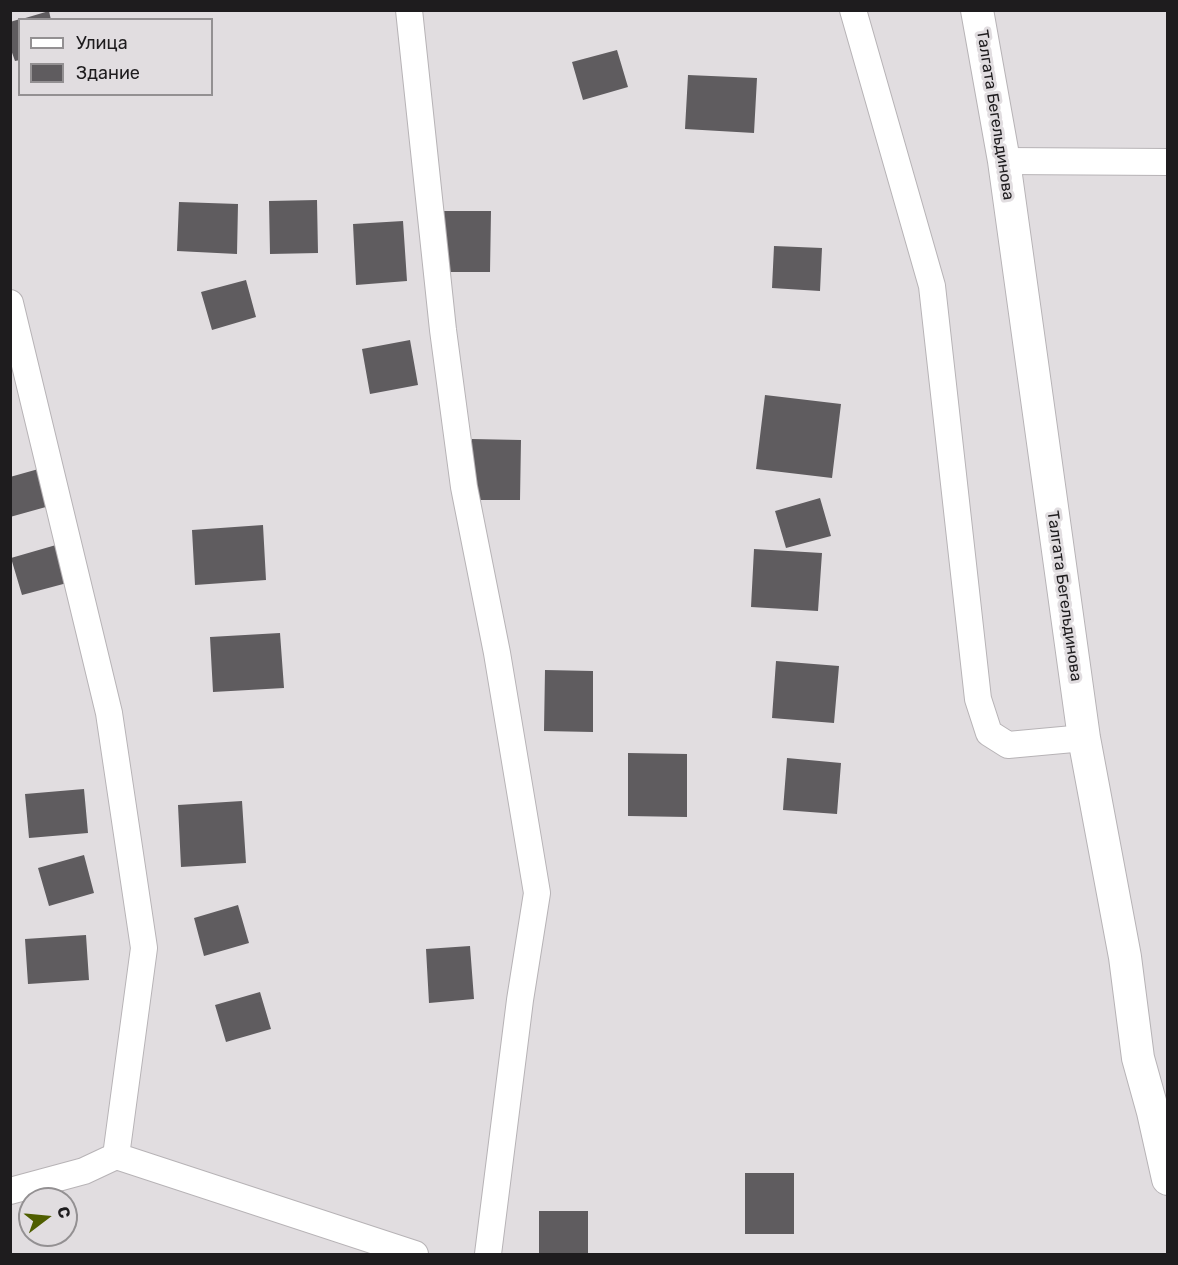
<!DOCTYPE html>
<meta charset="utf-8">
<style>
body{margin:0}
#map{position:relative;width:1178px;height:1265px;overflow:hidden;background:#e1dde0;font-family:Rubik,sans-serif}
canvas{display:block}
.frame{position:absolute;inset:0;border:12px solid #1e1c1e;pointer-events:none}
.legend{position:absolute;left:18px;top:18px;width:195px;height:78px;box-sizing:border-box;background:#e1dde0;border:2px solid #939092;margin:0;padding:8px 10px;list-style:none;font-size:18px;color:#1e1c1e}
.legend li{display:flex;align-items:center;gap:12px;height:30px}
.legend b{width:30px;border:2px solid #939092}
.north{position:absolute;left:18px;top:1187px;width:60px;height:60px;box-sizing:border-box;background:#e1dde0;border:2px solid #939092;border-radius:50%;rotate:74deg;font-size:16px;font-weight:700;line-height:24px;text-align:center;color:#1e1c1e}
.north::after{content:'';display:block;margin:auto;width:21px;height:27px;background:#4f5e00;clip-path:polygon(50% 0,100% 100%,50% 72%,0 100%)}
</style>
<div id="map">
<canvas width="1178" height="1265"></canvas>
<div class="frame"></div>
<ul class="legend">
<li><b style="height:8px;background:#fff"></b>Улица</li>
<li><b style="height:16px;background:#5f5c5f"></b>Здание</li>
</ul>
<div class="north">С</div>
</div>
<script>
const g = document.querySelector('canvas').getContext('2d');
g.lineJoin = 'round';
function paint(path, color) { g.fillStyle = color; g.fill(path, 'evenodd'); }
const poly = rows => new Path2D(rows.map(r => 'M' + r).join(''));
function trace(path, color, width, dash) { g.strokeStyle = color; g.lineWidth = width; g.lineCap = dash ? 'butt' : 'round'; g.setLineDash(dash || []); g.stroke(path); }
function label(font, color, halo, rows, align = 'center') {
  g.font = font + ' Rubik,sans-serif'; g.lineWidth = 6; g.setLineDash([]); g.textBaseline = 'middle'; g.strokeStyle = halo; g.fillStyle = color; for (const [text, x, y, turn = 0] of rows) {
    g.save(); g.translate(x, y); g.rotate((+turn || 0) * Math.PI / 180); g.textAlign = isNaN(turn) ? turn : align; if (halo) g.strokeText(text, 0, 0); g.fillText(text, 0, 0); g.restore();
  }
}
paint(poly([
 [49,11,51,20,22,20,22,19],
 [20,19,20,60,15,61,10,47,10,22],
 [617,50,628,87,583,100,572,62],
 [688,75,757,78,754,133,685,129],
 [317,200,318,253,270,254,269,201],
 [179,202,238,204,237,254,177,251],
 [442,211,491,211,490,272,442,272],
 [403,221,407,281,356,285,353,224],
 [774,246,822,248,820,291,772,288],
 [246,280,256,317,212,330,201,292],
 [410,340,418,385,370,394,362,349],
 [765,395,841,404,832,478,756,469],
 [472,439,521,440,520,500,471,500],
 [42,468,53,505,10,517,10,477],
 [820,498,831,536,786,548,775,511],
 [263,525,266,580,195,585,192,530],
 [56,545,67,583,22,595,11,558],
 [754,549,822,553,818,611,751,607],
 [280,633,284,688,213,692,210,637],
 [776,661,839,666,834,723,772,718],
 [545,670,593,671,593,732,544,731],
 [628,753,687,754,687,817,628,816],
 [787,758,841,763,837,814,783,810],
 [84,789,88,833,29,838,25,794],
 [242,801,246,863,181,867,178,805],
 [84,855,94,893,49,906,38,868],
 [238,905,249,943,204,956,194,918],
 [86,935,89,980,28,984,25,939],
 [470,946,474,999,429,1003,426,949],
 [260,992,271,1029,226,1042,215,1005],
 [745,1173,794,1173,794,1234,745,1234],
 [539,1211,588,1211,588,1254,539,1254]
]), '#5f5c5f');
const minor = poly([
 [409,10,443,330,464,487,497,653,537,893,520,1000,488,1254],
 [853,10,932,286,978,699,989,733,1008,745,1084,738],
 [1004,161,1168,162],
 [10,303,109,713,144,948,116,1156],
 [10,1191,84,1171,116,1156,415,1254]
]);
const tertiary = poly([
 [977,10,1004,161,1084,738,1125,957,1138,1058,1153,1112,1168,1179]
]);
trace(minor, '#b7b3b6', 28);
trace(tertiary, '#b7b3b6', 34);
trace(minor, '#fff', 26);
trace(tertiary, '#fff', 32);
label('16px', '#1e1c1e', '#e1dde0', [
 ["Талгата Бегельдинова",995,115,81],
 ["Талгата Бегельдинова",1064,596,82]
]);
</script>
